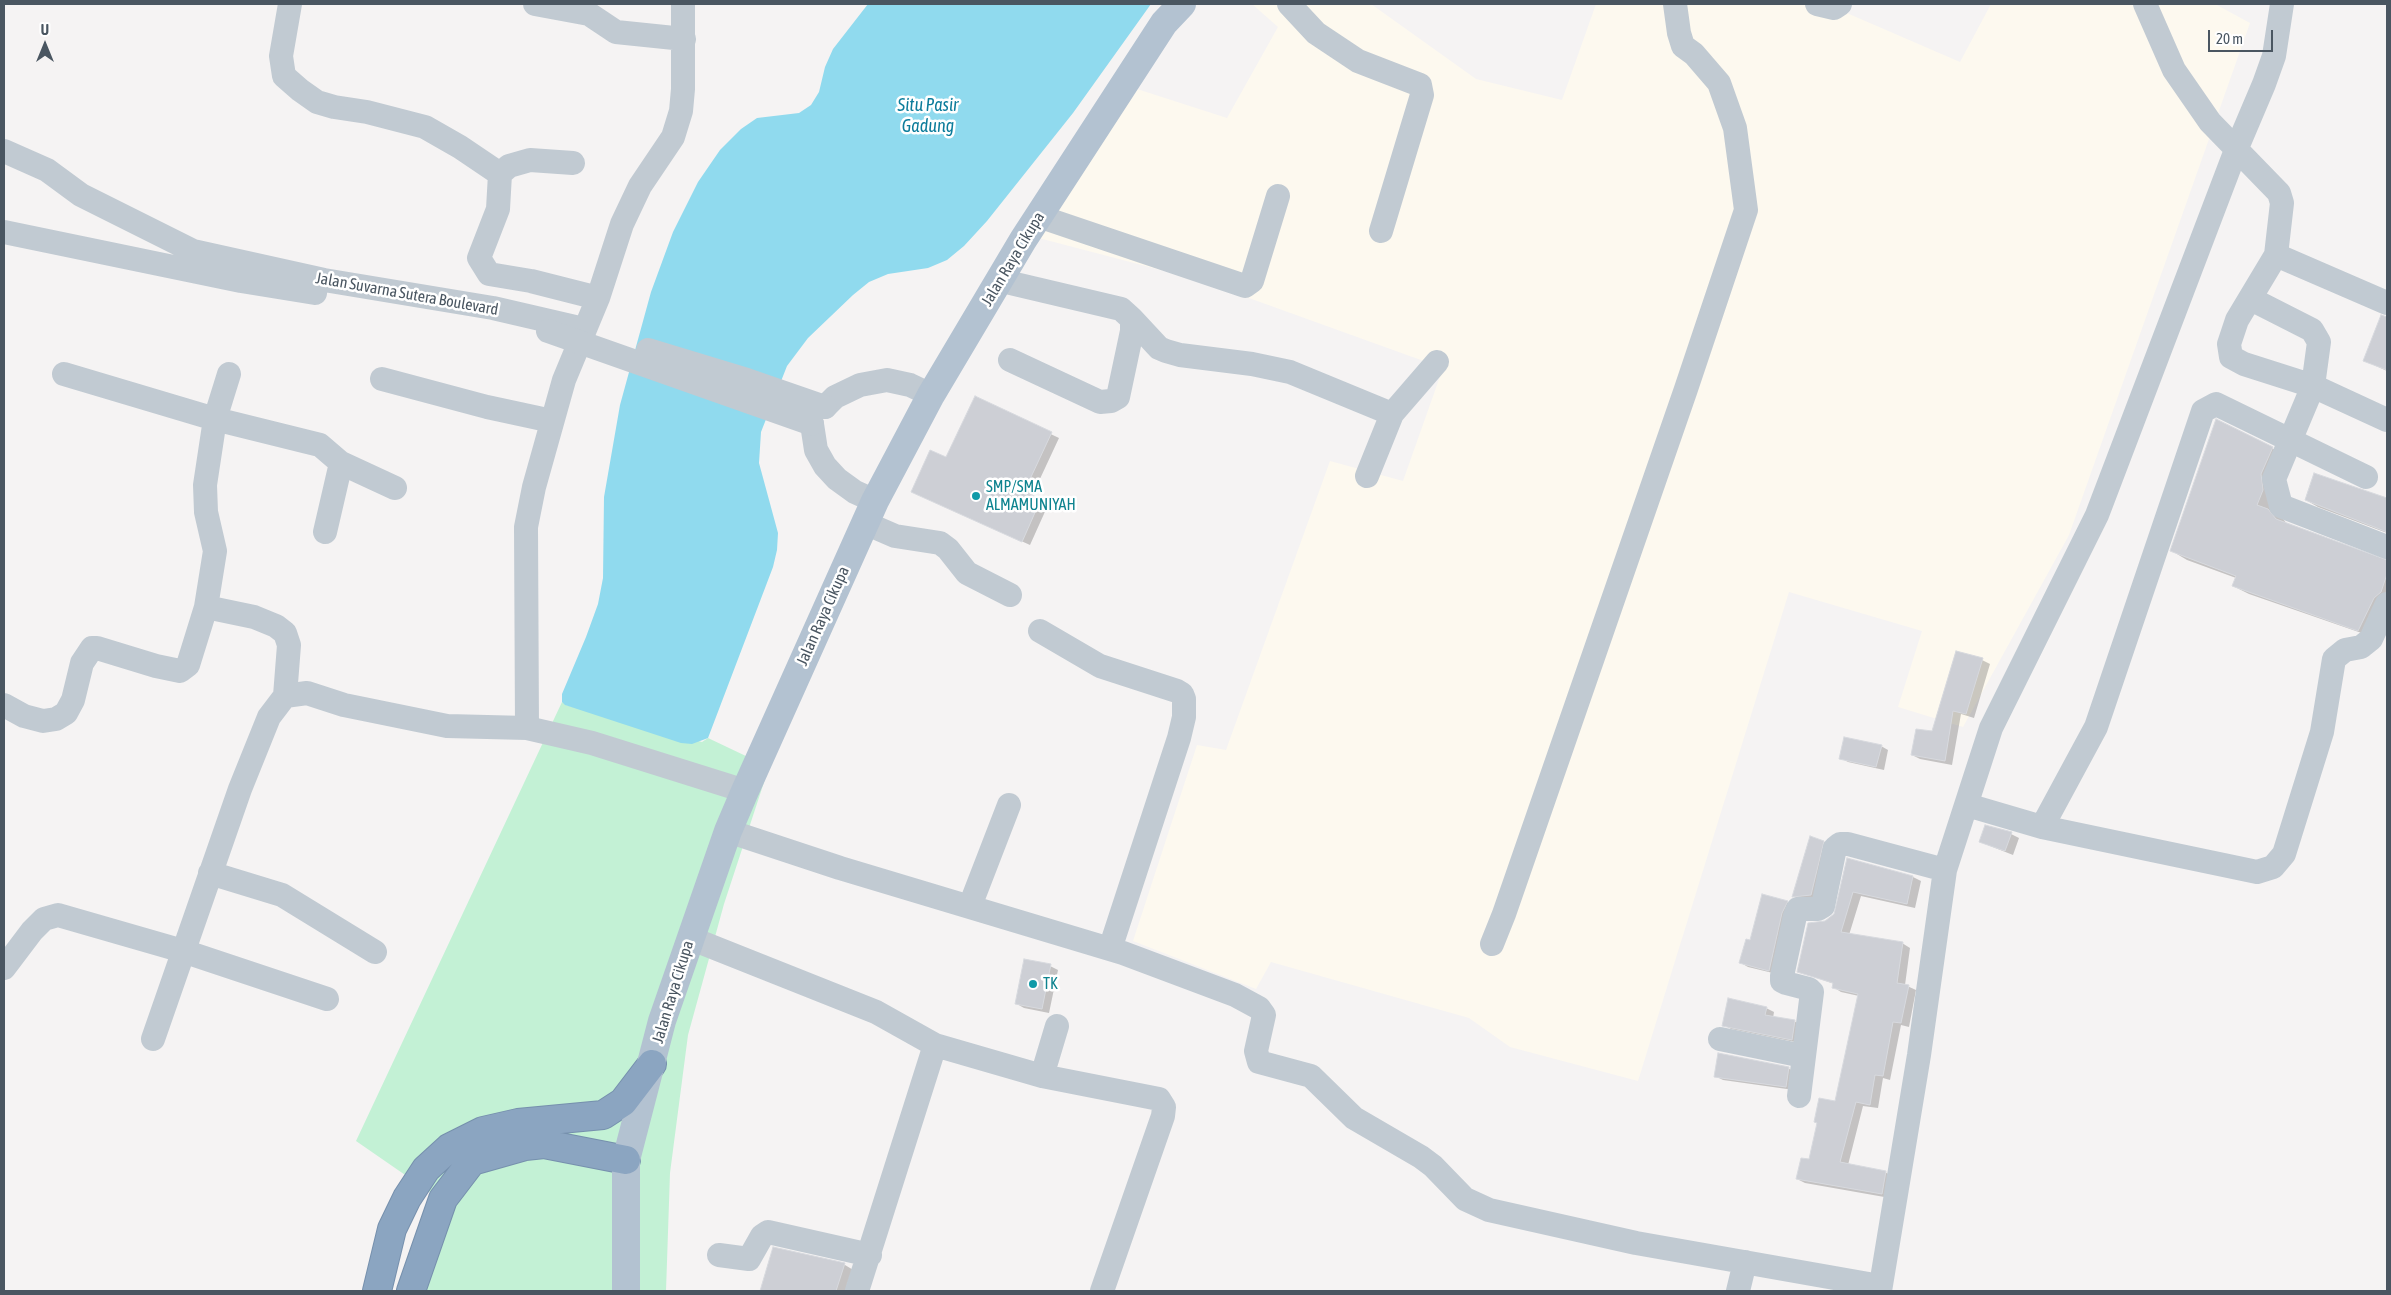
<!DOCTYPE html>
<style>
body{margin:0}
#map{position:relative;width:2391px;height:1295px;overflow:hidden;background:#f5f3f3;font-family:"Asap Condensed",sans-serif}
canvas{display:block}
.frame{position:absolute;inset:0;border:5px solid #4a5661;pointer-events:none}
.north{position:absolute;left:20px;top:20px;width:50px;height:50px;-webkit-text-stroke:4px #fff;paint-order:stroke;rotate:0deg;font-size:14px;font-weight:700;line-height:20px;text-align:center;color:#4a5661}
.north::after{content:'';display:block;margin:auto;width:18px;height:22px;background:#4a5661;clip-path:polygon(50% 0,100% 100%,50% 72%,0 100%)}
.scale{position:absolute;left:2208px;top:30px;width:65px;height:22px;box-sizing:border-box;border:2px solid #4a5661;border-top:0;padding-left:6px;font-size:15px;line-height:18px;white-space:nowrap;color:#4a5661;-webkit-text-stroke:4px #fff;paint-order:stroke}
</style>
<div id="map">
<canvas width="2391" height="1295"></canvas>
<div class="frame"></div>
<div class="north">U</div>
<div class="scale">20 m</div>
</div>
<script>
const g = document.querySelector('canvas').getContext('2d');
g.lineJoin = 'round';
function paint(path, color) { g.fillStyle = color; g.fill(path, 'evenodd'); }
const poly = rows => new Path2D(rows.map(r => 'M' + r).join(''));
function trace(path, color, width, dash) { g.strokeStyle = color; g.lineWidth = width; g.lineCap = dash ? 'butt' : 'round'; g.setLineDash(dash || []); g.stroke(path); }
function label(font, color, halo, rows, align = 'center') {
  g.font = font + ' "Asap Condensed",sans-serif'; g.lineWidth = 5; g.setLineDash([]); g.textBaseline = 'middle'; g.strokeStyle = halo; g.fillStyle = color; for (const [text, x, y, turn = 0] of rows) {
    g.save(); g.translate(x, y); g.rotate((+turn || 0) * Math.PI / 180); g.textAlign = isNaN(turn) ? turn : align; if (halo) g.strokeText(text, 0, 0); g.fillText(text, 0, 0); g.restore();
  }
}
paint(poly([
 [1252,4,1371,4,1476,79,1562,100,1596,4,1826,4,1960,62,1991,4,2215,4,2250,23,2069,535,1963,727,1898,707,1922,631,1789,592,1638,1081,1510,1047,1469,1018,1271,962,1256,989,1133,941,1197,745,1226,750,1330,461,1403,481,1443,368,1199,280,1031,236,1137,89,1227,118,1278,27]
]), '#fdf9ef');
paint(poly([
 [562,702,566,705,702,742,708,738,769,767,724,904,688,1035,670,1173,666,1291,421,1291,437,1197,356,1141]
]), '#c3f1d5');
paint(poly([
 [868,4,1151,4,1073,113,987,221,964,246,947,260,928,268,888,274,869,282,853,295,808,338,787,366,761,432,759,463,778,533,777,550,773,567,708,738,692,744,681,743,565,705,562,702,562,694,586,637,598,604,603,578,604,497,620,405,651,292,673,232,698,182,720,150,741,129,757,118,799,113,811,105,819,92,825,67,833,49]
]), '#90daee');
paint(poly([
 [2380,322,2387,325,2387,371,2365,361],
 [975,398,1059,438,1032,496,1048,505,1030,545,913,492,946,458],
 [2272,448,2287,457,2283,519,2288,525,2382,561,2387,561,2387,613,2376,638,2249,594,2233,586,2236,578,2187,560,2172,551],
 [2315,475,2387,499,2387,533,2318,507,2306,500],
 [1982,660,1990,664,1974,718,1961,714,1952,765,1920,759,1912,755,1932,733],
 [1881,746,1888,750,1884,770,1848,762,1841,758],
 [2011,834,2019,838,2013,855,1980,842],
 [1824,842,1831,846,1819,899,1801,901,1793,896],
 [1848,860,1913,877,1921,881,1915,908,1861,896,1849,935,1902,943,1910,948,1905,985,1916,990,1909,1027,1901,1025,1890,1080,1883,1078,1878,1108,1863,1106,1848,1165,1885,1172,1893,1177,1890,1198,1805,1183,1797,1179,1810,1161,1818,1123,1836,1103,1859,996,1841,992,1833,987,1834,984,1798,971,1825,922,1836,914],
 [1787,902,1794,906,1777,974,1748,967,1741,963,1750,942],
 [1050,966,1058,970,1049,1013,1024,1008,1017,1004],
 [1766,1008,1774,1012,1773,1018,1794,1021,1802,1026,1800,1043,1731,1029,1724,1025],
 [1788,1068,1796,1073,1794,1090,1723,1080,1715,1076],
 [774,1249,845,1265,860,1274,854,1291,761,1291]
]), '#0003');
const building = poly([
 [2381,315,2387,317,2387,370,2363,361,2381,315],
 [975,396,1052,432,1024,492,1041,499,1022,542,911,492,930,450,946,457,975,396],
 [2216,419,2273,447,2261,474,2263,490,2257,505,2268,509,2276,519,2387,560,2387,574,2381,592,2374,598,2358,631,2232,586,2236,576,2170,551,2216,419],
 [2314,473,2387,498,2387,532,2305,500,2314,473],
 [1956,651,1983,658,1966,714,1953,711,1945,761,1911,755,1916,729,1932,731,1956,651],
 [1844,737,1882,745,1876,767,1839,759,1844,737],
 [1985,825,2012,832,2005,851,1979,842,1985,825],
 [1810,836,1824,841,1811,895,1792,897,1810,836],
 [1847,858,1913,876,1907,904,1853,892,1841,932,1903,942,1897,983,1909,985,1901,1023,1893,1022,1883,1076,1875,1075,1870,1105,1856,1102,1840,1162,1886,1171,1882,1194,1796,1179,1801,1158,1809,1159,1817,1123,1814,1122,1819,1098,1835,1101,1858,994,1832,988,1833,983,1797,972,1808,923,1825,921,1834,914,1847,858],
 [1762,894,1788,901,1782,913,1769,971,1739,963,1746,939,1750,940,1762,894],
 [1024,959,1051,964,1042,1009,1015,1004,1024,959],
 [1728,998,1767,1007,1765,1015,1795,1020,1792,1040,1722,1026,1728,998],
 [1718,1053,1789,1067,1786,1087,1714,1077,1718,1053],
 [773,1247,845,1263,836,1291,760,1291,773,1247]
]);
paint(building, '#cdcfd5');
trace(building, '#d7d9de', 1);
const highway = poly([
 [377,1291,392,1229,407,1198,426,1169,449,1148,483,1131,518,1123,603,1115,623,1102,652,1064],
 [411,1291,443,1199,472,1161,525,1146,544,1144,626,1160]
]);
trace(highway, '#7690ad', 30);
trace(poly([
 [290,4,281,56,284,76,300,90,317,102,334,107,367,112,425,127,460,147,500,174,498,209,479,258,489,274,531,281,598,298],
 [535,4,589,14,616,32,684,39],
 [1289,4,1316,33,1358,61,1420,85,1422,95,1381,231],
 [1817,4,1834,8,1840,4],
 [2145,4,2174,70,2210,122,2279,193,2282,203,2276,255,2237,320,2229,344,2231,357,2244,364,2313,386,2387,420],
 [4,151,47,170,81,195,193,251,324,280,493,308,575,327],
 [500,174,509,166,530,160,573,163],
 [1038,216,1245,286,1252,281,1278,196],
 [4,232,241,281,315,293],
 [2276,255,2387,303],
 [998,280,1121,309,1132,319,1132,331,1118,397,1111,401,1100,402,1010,360],
 [2251,299,2312,330,2319,342,2313,386,2274,479,2281,506,2387,547],
 [1132,319,1159,348,1166,351,1180,355,1252,364,1290,372,1392,414,1437,362],
 [64,374,215,419,320,445,341,463,395,488],
 [382,379,487,407,552,421],
 [825,407,835,397,860,385,887,380,910,385,931,395],
 [812,424,816,450,825,466,837,479,855,492,875,501],
 [1367,476,1392,414],
 [865,523,895,536,940,543,948,549,967,573,1010,595],
 [325,532,341,463],
 [206,607,254,617,276,626,285,633,289,645,285,696],
 [1040,631,1100,666,1177,691,1182,694,1184,699,1184,717,1179,738,1110,949],
 [4,705,24,716,43,721,56,719,66,713,73,700,82,663,92,648,97,648,156,666,180,671,188,665,206,607,215,551,206,512,205,485,215,419,229,374],
 [527,728,526,527,534,487,564,380,598,298,622,224,640,186,673,137,681,111,683,89,683,4],
 [1967,805,2042,827,2096,727,2203,411,2216,404,2366,477],
 [2042,827,2257,872,2273,867,2284,854,2322,732,2334,659,2345,650,2361,647,2371,639,2387,604],
 [728,831,840,868,1123,953,1235,995,1259,1008,1264,1015,1256,1051,1259,1062,1311,1076,1354,1118,1421,1157,1433,1166,1465,1199,1489,1210,1636,1243,1880,1286],
 [210,873,282,895,375,952],
 [970,906,1009,805],
 [690,938,876,1012,935,1045,857,1291],
 [1492,944,1504,914,1686,389,1746,210,1735,128,1719,83,1694,54,1683,46,1679,33,1675,4],
 [4,968,32,931,44,919,58,915,183,951,327,999],
 [153,1039,240,789,269,717,285,696,307,693,344,705,447,726,527,728,592,743,745,791],
 [1720,1039,1803,1056],
 [935,1045,1042,1076,1159,1099,1164,1107,1163,1116,1102,1291],
 [1042,1076,1057,1026],
 [1799,1096,1812,992,1809,989,1786,983,1782,981,1782,976,1795,916,1798,909,1818,909,1823,906,1835,848,1840,844,1848,844,1945,870],
 [719,1255,749,1259,762,1236,768,1232,870,1255],
 [1738,1291,1745,1262],
 [1880,1291,1919,1055,1945,870,1991,728,2097,515,2236,150,2264,84,2274,56,2282,4]
]), '#c1cad2', 24);
trace(poly([
 [626,1291,626,1160,662,1021,728,831,745,791,875,501,931,395,1023,240,1164,23,1182,4]
]), '#b3c2d1', 28);
trace(highway, '#8ba5c1', 28);
trace(poly([
 [548,331,812,424],
 [648,350,747,380,825,407]
]), '#c1cad2', 24);
for (const [x, y, r, color] of [
 [976,496,5,"#0f9aa8"],
 [1033,984,5,"#0f9aa8"]
]) { const dot = new Path2D(); dot.arc(x, y, r, 0, 2 * Math.PI); g.fillStyle = color; g.fill(dot); trace(dot, '#fff', 2); }
label('16px', '#4a5661', '#fff', [
 ["Jalan Raya Cikupa",1013,259,-59],
 ["Jalan Suvarna Sutera Boulevard",407,294,10],
 ["Jalan Raya Cikupa",823,616,-66],
 ["Jalan Raya Cikupa",673,992,-73]
]);
label('16px', '#0d838f', '#fff', [
 ["SMP/SMA",986,487],
 ["ALMAMUNIYAH",986,505],
 ["TK",1043,984]
], 'left');
label('italic 18px', '#0c7c9b', '#fff', [
 ["Situ Pasir",928,105],
 ["Gadung",928,126]
]);
</script>
